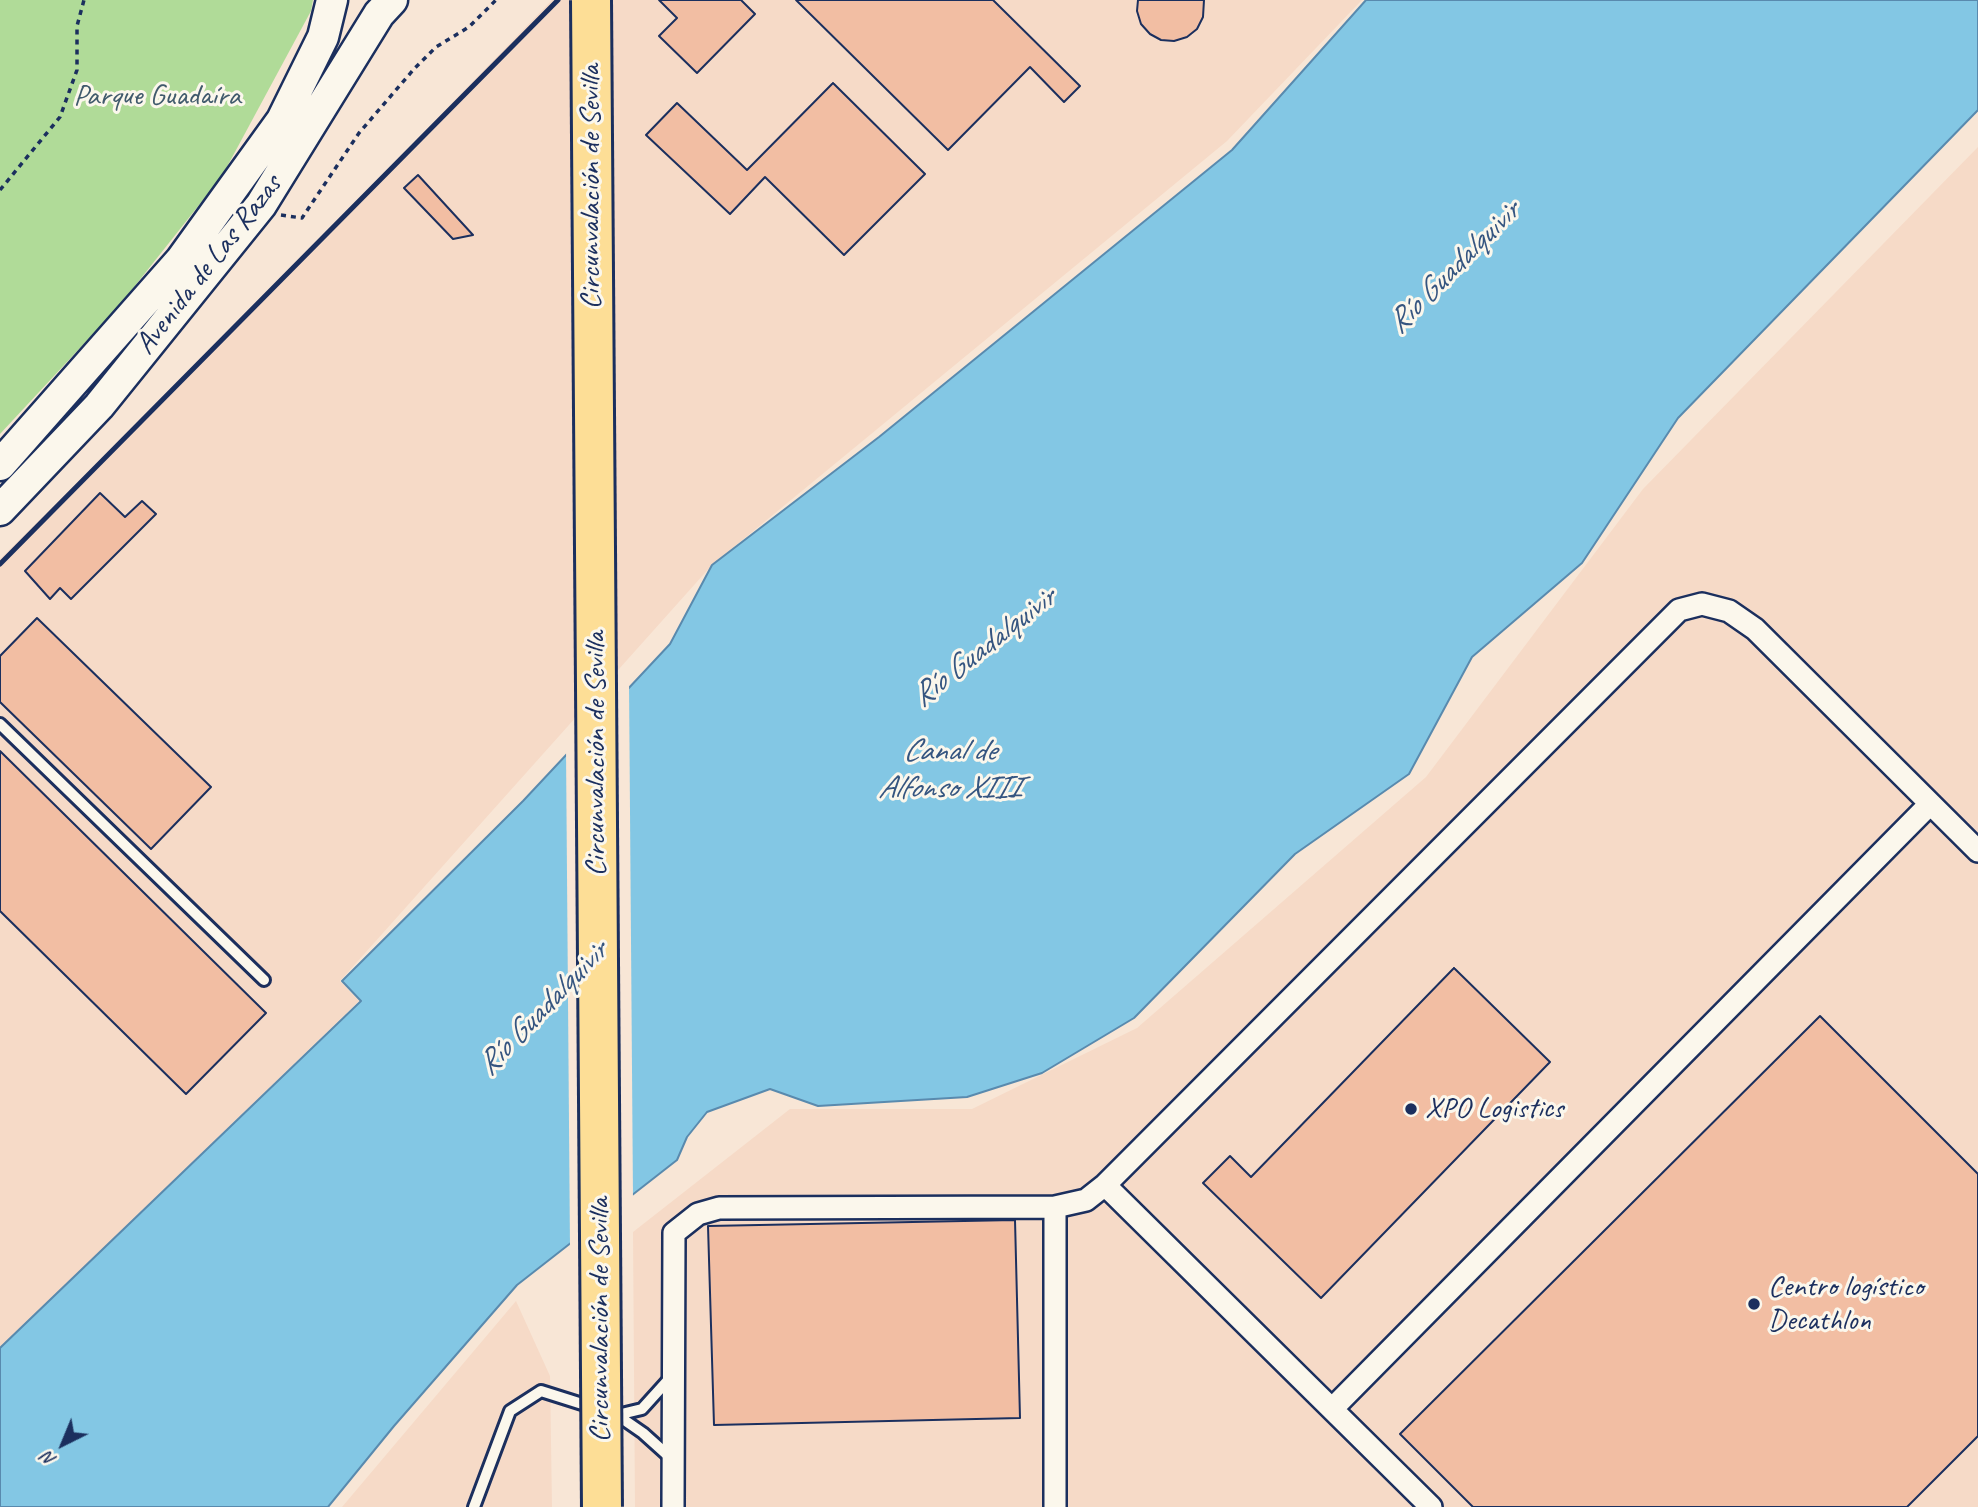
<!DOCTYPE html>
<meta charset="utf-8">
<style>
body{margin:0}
#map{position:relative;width:1978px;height:1507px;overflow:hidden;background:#f8e6d6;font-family:Caveat,sans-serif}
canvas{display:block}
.north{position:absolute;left:28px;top:1409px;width:70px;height:70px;-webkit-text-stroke:5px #fbf7ec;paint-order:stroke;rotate:223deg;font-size:19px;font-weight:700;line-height:28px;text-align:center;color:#1b2f5e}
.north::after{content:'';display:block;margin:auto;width:24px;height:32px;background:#1b2f5e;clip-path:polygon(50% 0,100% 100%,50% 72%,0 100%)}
</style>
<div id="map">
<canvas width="1978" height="1507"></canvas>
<div class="north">N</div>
</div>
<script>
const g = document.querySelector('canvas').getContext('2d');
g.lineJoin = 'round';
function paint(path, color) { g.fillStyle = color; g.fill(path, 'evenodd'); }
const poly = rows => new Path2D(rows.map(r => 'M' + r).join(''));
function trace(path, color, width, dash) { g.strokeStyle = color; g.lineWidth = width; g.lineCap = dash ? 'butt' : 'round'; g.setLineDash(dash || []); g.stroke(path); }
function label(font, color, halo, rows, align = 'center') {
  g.font = font + ' Caveat,sans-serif'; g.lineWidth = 6; g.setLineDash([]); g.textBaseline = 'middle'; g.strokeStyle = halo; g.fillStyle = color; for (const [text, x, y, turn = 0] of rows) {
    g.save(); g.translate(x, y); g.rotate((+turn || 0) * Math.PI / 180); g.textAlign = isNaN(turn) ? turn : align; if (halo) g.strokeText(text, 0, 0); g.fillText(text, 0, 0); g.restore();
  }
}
paint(poly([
 [552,0,1362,0,1227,141,712,565,340,981,359,1001,0,1348,0,559,212,350],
 [1978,147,1978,1507,635,1507,633,1232,790,1109,972,1109,1137,1028,1426,777,1643,489],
 [516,1301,550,1376,552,1507,342,1507]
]), '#f6dac7');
paint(poly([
 [0,0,313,0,311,11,222,176,119,306,0,434]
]), '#b0db98');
const water = poly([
 [1366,0,1978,0,1978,110,1678,418,1582,563,1472,657,1409,774,1295,854,1134,1018,1042,1073,967,1097,818,1106,770,1089,707,1112,687,1137,677,1160,517,1285,394,1426,328,1507,0,1507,0,1348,361,1001,342,981,523,801,670,644,712,565,879,437,1232,150,1366,0]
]);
paint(water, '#83c7e4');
trace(water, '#598aae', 2);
paint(poly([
 [629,682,633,1199,570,1249,566,750]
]), '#f8e6d6');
const building = poly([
 [659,0,741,0,755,14,697,73,659,36,677,18,659,0],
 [796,0,993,0,1080,86,1064,102,1030,67,948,150,796,0],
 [1138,0,1204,0,1203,17,1197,29,1187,37,1174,41,1161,40,1150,34,1141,24,1137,11,1138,0],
 [833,83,925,174,844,255,765,177,730,214,646,135,677,103,747,170,833,83],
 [418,175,473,235,453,239,404,188,418,175],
 [100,493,125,517,142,501,156,514,71,599,60,588,50,599,25,571,100,493],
 [37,618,211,787,151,849,0,702,0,656,37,618],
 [0,751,266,1013,186,1094,0,911,0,751],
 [1454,968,1550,1062,1321,1298,1203,1183,1230,1156,1251,1177,1454,968],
 [1820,1016,1978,1174,1978,1436,1907,1507,1473,1507,1400,1434,1820,1016],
 [1015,1220,1020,1418,714,1425,708,1226,1015,1220]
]);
paint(building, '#f2bea3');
trace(building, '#1b2f5e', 2);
const service = poly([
 [0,724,264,980],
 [617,1415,642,1409,670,1378],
 [474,1507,510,1411,541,1391,617,1415,643,1433,673,1460]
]);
const minor = poly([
 [1105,1185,1431,1507],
 [1332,1409,1930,804],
 [673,1507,674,1233,698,1214,719,1208,1055,1207,1086,1200,1105,1185,1679,610,1702,604,1729,611,1755,629,1978,851],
 [1055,1507,1055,1207]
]);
const secondary = poly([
 [0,465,181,260,282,120,323,37,332,0],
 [0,510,99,406,261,205,379,14,392,0]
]);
trace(service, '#1b2f5e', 16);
trace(minor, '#1b2f5e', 26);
trace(secondary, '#1b2f5e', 35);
trace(poly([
 [0,190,60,117,77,70,77,26,84,0],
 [281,215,302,218,359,133,414,69,436,47,469,27,496,0]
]), '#1b2f5e', 3.5, [5, 5]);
trace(service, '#fbf7ec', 10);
trace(minor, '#fbf7ec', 21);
trace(secondary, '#fbf7ec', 30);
trace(poly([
 [0,564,558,0]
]), '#1b2f5e', 5);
const motorwayBridge = poly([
 [591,0,602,1507]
]);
trace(motorwayBridge, '#1b2f5e', 44, []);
trace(motorwayBridge, '#fdde96', 38);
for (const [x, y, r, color] of [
 [1411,1109,7,"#1b2f5e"],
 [1754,1304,7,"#1b2f5e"]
]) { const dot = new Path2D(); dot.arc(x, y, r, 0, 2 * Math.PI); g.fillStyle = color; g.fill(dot); trace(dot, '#fbf7ec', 2.5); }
label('30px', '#405a6c', '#fbf7ec', [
 ["Parque Guadaíra",157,96]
]);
label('30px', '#1b2f5e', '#fbf7ec', [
 ["Circunvalación de Sevilla",591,187,-90],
 ["Avenida de Las Razas",209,265,-52],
 ["Circunvalación de Sevilla",596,754,-90],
 ["Circunvalación de Sevilla",600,1320,-90]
]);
label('30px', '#1b2f5e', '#fbf7ec', [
 ["XPO Logistics",1425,1109],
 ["Centro logístico",1768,1287],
 ["Decathlon",1768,1321]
], 'left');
label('italic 32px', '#355580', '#fbf7ec', [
 ["Río Guadalquivir",1454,268,-45],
 ["Río Guadalquivir",984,648,-38],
 ["Canal de",949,752],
 ["Alfonso XIII",949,789],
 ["Río Guadalquivir",543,1009,-46]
]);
</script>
